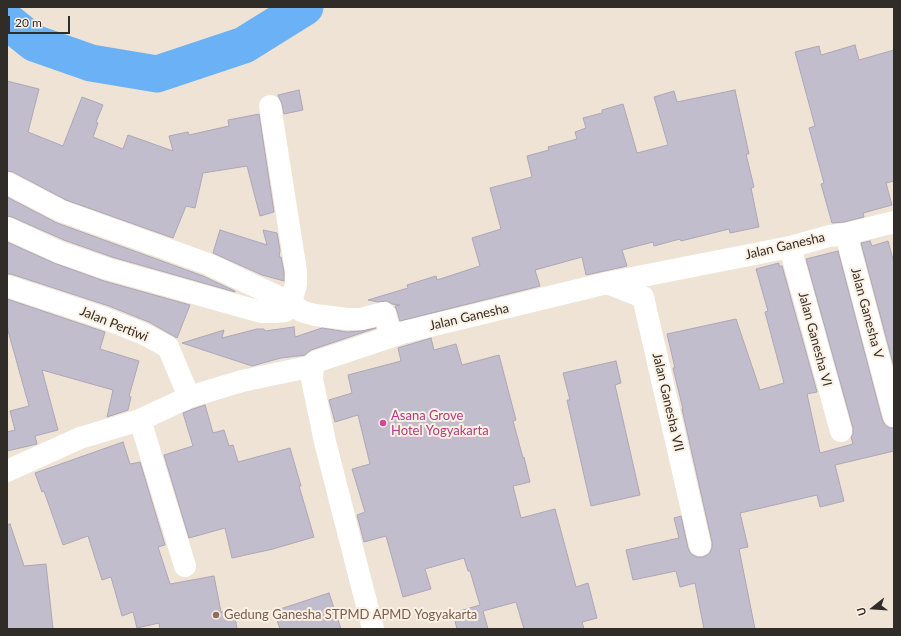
<!DOCTYPE html>
<style>
body{margin:0}
#map{position:relative;width:901px;height:636px;overflow:hidden;background:#eee3d5;font-family:Lato,sans-serif}
canvas{display:block}
.frame{position:absolute;inset:0;border:8px solid #302c27;pointer-events:none}
.north{position:absolute;left:853px;top:588px;width:40px;height:40px;-webkit-text-stroke:3px #fbf0e2;paint-order:stroke;rotate:253deg;font-size:11px;font-weight:700;line-height:16px;text-align:center;color:#302c27}
.north::after{content:'';display:block;margin:auto;width:14px;height:18px;background:#302c27;clip-path:polygon(50% 0,100% 100%,50% 72%,0 100%)}
.scale{position:absolute;left:8px;top:16px;width:62px;height:18px;box-sizing:border-box;border:2px solid #302c27;border-top:0;padding-left:5px;font-size:12px;line-height:14px;white-space:nowrap;color:#302c27;-webkit-text-stroke:3px #fbf0e2;paint-order:stroke}
</style>
<div id="map">
<canvas width="901" height="636"></canvas>
<div class="frame"></div>
<div class="north">U</div>
<div class="scale">20 m</div>
</div>
<script>
const g = document.querySelector('canvas').getContext('2d');
g.lineJoin = 'round';
const poly = rows => new Path2D(rows.map(r => 'M' + r).join(''));
function trace(path, color, width, dash) { g.strokeStyle = color; g.lineWidth = width; g.lineCap = dash ? 'butt' : 'round'; g.setLineDash(dash || []); g.stroke(path); }
function paint(path, color) { g.fillStyle = color; g.fill(path, 'evenodd'); }
function label(font, color, halo, rows, align = 'center') {
  g.font = font + ' Lato,sans-serif'; g.lineWidth = 4; g.setLineDash([]); g.textBaseline = 'middle'; g.strokeStyle = halo; g.fillStyle = color; for (const [text, x, y, turn = 0] of rows) {
    g.save(); g.translate(x, y); g.rotate((+turn || 0) * Math.PI / 180); g.textAlign = isNaN(turn) ? turn : align; if (halo) g.strokeText(text, 0, 0); g.fillText(text, 0, 0); g.restore();
  }
}
trace(poly([
 [7,21,34,43,91,63,157,74,244,45,305,7]
]), '#6ab1f6', 37);
const building = poly([
 [855,45,859,60,894,50,894,181,886,183,892,205,863,213,864,217,844,222,832,223,821,184,824,183,809,128,815,126,795,52,819,46,821,55,855,45],
 [7,81,39,89,28,132,63,146,82,97,103,105,96,122,98,123,93,137,123,149,128,135,173,151,169,136,188,132,189,135,229,126,228,120,259,114,274,212,260,216,247,166,203,173,195,208,186,206,173,238,66,200,13,172,7,171,7,81],
 [299,90,303,110,284,114,282,104,278,95,299,90],
 [735,90,749,154,746,154,754,187,751,188,759,227,730,233,729,229,681,241,680,239,654,246,653,242,622,250,627,266,586,275,582,257,535,270,540,286,400,321,397,311,395,306,400,305,392,304,387,301,378,302,368,300,408,288,407,285,436,276,437,280,480,266,472,238,501,229,490,188,532,177,527,156,549,150,548,147,577,139,575,132,586,128,583,118,602,113,602,110,623,104,637,153,668,145,654,97,674,91,677,102,735,90],
 [7,197,57,223,203,276,235,291,235,292,112,257,64,240,12,217,7,216,7,197],
 [220,230,267,245,263,230,277,233,280,250,279,257,281,257,284,272,284,281,262,275,213,253,220,230],
 [870,241,872,246,888,241,894,263,894,367,861,243,870,241],
 [7,242,54,263,104,281,190,305,177,338,149,322,109,306,11,274,7,274,7,242],
 [838,251,882,419,885,425,890,428,894,428,894,451,835,465,844,501,820,507,817,495,740,513,748,547,739,549,755,629,704,629,695,583,680,587,676,571,633,580,626,550,679,538,674,518,681,516,688,548,691,554,697,557,703,557,709,554,712,548,712,542,682,409,683,409,673,368,675,368,667,334,736,319,760,390,784,383,765,312,768,311,756,269,779,263,779,266,782,266,817,392,807,394,820,453,853,444,851,437,853,434,853,428,806,259,838,251],
 [7,299,105,332,100,349,139,361,129,396,131,397,128,410,107,417,113,390,42,370,58,430,35,436,37,444,7,451,7,432,15,430,10,411,29,406,7,327,7,299],
 [294,327,295,337,322,328,347,332,361,331,376,328,311,350,305,355,281,358,252,366,182,343,224,330,222,338,257,329,264,329,265,331,294,327],
 [431,338,434,350,456,344,462,365,499,355,516,420,513,421,523,458,524,457,530,482,513,486,521,518,555,509,576,587,588,583,597,618,582,622,584,629,524,629,516,602,483,611,488,629,457,629,453,613,480,605,470,571,468,571,464,558,425,569,431,589,403,597,386,536,364,542,357,515,365,512,352,469,370,464,358,415,335,422,329,400,352,393,348,375,401,361,398,348,431,338],
 [616,361,621,383,615,385,640,495,591,506,567,400,570,400,563,373,616,361],
 [205,405,213,433,224,430,229,446,233,445,238,462,290,448,301,486,299,486,314,537,273,549,232,558,225,528,189,538,164,455,193,446,183,413,193,409,205,405],
 [123,442,130,464,140,462,165,545,158,547,170,584,214,576,221,612,234,611,237,629,160,629,159,623,137,628,133,612,122,616,111,577,102,580,88,536,63,545,44,491,42,492,35,473,123,442],
 [10,524,24,566,46,564,53,629,7,629,7,525,10,524],
 [329,593,341,629,280,629,274,611,329,593]
]);
paint(building, '#c2bdcc');
trace(building, '#aca6b6', 1);
trace(poly([
 [7,183,61,211,208,264,291,303,301,311,315,315,347,319,361,319,384,313,385,314,391,336],
 [7,228,59,252,108,269,261,312,275,312,285,311,291,303,296,284,296,271,270,106],
 [846,234,894,416],
 [790,247,841,431],
 [607,283,643,297,700,545],
 [7,286,104,318,144,334,168,347,189,397],
 [140,420,185,566],
 [7,471,80,438,140,420,189,397,242,381,313,366]
]), '#fff', 22);
trace(poly([
 [373,629,325,442,312,379,313,366,315,362,405,332,607,283,790,247,829,236,846,234,894,222]
]), '#fff', 22);
for (const [x, y, r, color] of [
 [383,423,4,"#d1479c"],
 [216,615,4,"#8d6e63"]
]) { const dot = new Path2D(); dot.arc(x, y, r, 0, 2 * Math.PI); g.fillStyle = color; g.fill(dot); trace(dot, '#fbf0e2', 1.5); }
label('13px', '#302c27', '#fbf0e2', [
 ["Jalan Ganesha",785,246,-13],
 ["Jalan Ganesha V",867,313,75],
 ["Jalan Ganesha",469,317,-13],
 ["Jalan Pertiwi",114,324,22],
 ["Jalan Ganesha VI",815,339,75],
 ["Jalan Ganesha VII",668,402,77]
]);
label('13px', '#b23c85', '#fbf0e2', [
 ["Asana Grove",391,416],
 ["Hotel Yogyakarta",391,431]
], 'left');
label('13px', '#785e54', '#fbf0e2', [
 ["Gedung Ganesha STPMD APMD Yogyakarta",224,615]
], 'left');
</script>
